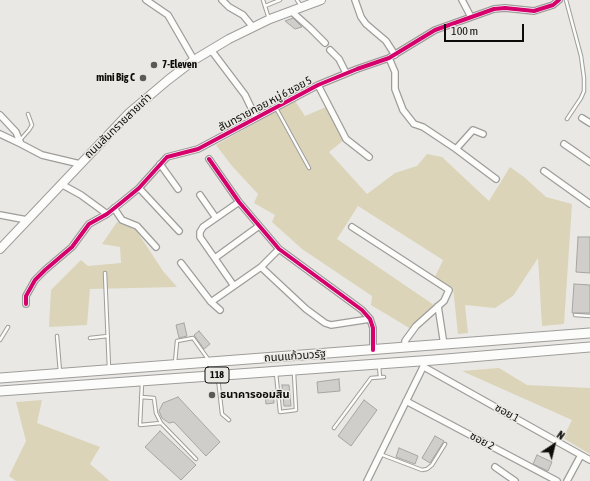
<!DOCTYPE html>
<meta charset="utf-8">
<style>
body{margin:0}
#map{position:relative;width:590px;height:481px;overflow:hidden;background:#e9e8e4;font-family:"Asap Condensed",sans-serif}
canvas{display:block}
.north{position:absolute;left:534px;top:425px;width:40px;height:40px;-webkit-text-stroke:3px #eae9e3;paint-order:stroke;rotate:35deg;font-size:11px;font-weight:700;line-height:16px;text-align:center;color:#0d0c0a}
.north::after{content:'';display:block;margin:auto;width:14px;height:18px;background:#0d0c0a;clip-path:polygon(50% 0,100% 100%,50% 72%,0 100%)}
.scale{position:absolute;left:444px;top:24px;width:80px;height:18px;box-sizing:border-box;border:2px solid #0d0c0a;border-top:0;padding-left:5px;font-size:12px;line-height:14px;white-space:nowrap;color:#0d0c0a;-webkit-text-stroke:3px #eae9e3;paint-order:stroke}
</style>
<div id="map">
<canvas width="590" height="481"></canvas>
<div class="north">N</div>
<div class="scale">100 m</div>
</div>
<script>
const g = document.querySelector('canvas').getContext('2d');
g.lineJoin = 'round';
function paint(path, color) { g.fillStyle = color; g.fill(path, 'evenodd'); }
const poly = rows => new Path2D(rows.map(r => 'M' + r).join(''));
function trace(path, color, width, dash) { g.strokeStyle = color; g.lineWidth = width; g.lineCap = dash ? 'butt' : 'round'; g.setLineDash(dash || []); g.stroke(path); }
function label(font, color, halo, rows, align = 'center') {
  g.font = font + ' "Asap Condensed","Noto Sans Thai",sans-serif'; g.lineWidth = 3; g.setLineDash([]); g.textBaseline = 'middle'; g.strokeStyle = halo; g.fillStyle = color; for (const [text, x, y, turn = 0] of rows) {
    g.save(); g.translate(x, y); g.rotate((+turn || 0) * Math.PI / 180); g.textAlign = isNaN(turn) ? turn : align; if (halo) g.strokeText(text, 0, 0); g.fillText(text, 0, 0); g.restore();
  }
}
paint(poly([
 [295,101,305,116,326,107,344,140,329,152,367,194,395,173,417,166,427,154,442,157,489,201,510,167,524,177,546,197,572,204,564,324,542,326,538,258,513,296,495,308,465,305,468,333,458,334,453,288,435,277,443,260,358,206,337,239,434,305,411,329,371,305,372,296,302,249,272,222,275,215,254,203,258,194,232,166,216,145],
 [117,222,136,230,163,271,177,287,90,289,87,325,49,327,51,290,81,260,88,266,121,263,120,247,102,244],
 [499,368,527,385,590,388,590,454,563,438,572,420,462,371],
 [42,400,37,423,100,447,90,464,110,481,16,481,9,476,26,441,16,402]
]), '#dbd4b9');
const building = poly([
 [293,18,302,27,295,29,285,21,293,18],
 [578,237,590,237,590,273,576,272,578,237],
 [574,284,590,285,590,313,572,313,574,284],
 [184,323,187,336,179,338,176,325,184,323],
 [199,331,210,344,204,349,194,335,199,331],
 [339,379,340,391,318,393,317,382,339,379],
 [282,385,289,385,291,406,284,406,282,385],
 [273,391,274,403,266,404,265,392,273,391],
 [178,397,220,442,206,456,174,422,169,423,162,418,159,411,163,403,178,397],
 [364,400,377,410,351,446,338,436,364,400],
 [160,431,196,465,181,480,145,447,160,431],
 [435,436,444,441,430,463,422,458,435,436],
 [399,448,418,456,415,464,396,457,399,448],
 [537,455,552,462,548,471,533,464,537,455]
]);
paint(building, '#cfcecb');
trace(building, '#a6a5a2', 1);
const service = poly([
 [263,0,269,19],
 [297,0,301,6],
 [566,0,581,56,584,78,584,91,581,98,567,119],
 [265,6,280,0],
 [276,108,309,168],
 [21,139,29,130,32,125,28,114],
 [105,273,109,368],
 [575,315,590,316],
 [57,336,60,372],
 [90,338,108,336],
 [0,340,8,327],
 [175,363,177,341,193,338,208,359],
 [379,366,380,377],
 [276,373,280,412,296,410,294,373],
 [218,378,222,414,229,420],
 [142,383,140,425,161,423],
 [141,397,154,398,156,413,161,423,196,459],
 [334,428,371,378,384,377],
 [380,454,422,470,427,469,432,465,445,444]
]);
const minor = poly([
 [146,0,168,15,194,60],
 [222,0,229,7,243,15,252,26],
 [355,0,361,17,366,24,386,41,395,55],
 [462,0,471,17],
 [291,11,310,28,325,43],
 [211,50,245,95,256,118],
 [330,50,339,59,346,73],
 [389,58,395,72,395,89,403,110,414,124,423,127,456,149,473,130,483,134],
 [318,85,346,139,369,157],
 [0,115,16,132,21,144,42,155,80,164],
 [582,118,590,123],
 [0,134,21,144],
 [564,144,590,162],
 [456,149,496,179],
 [209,159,239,202,279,249,362,310,370,319,373,328,373,350],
 [160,164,178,189],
 [544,171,590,204],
 [61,184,81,195,107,214],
 [139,188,179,231],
 [200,195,216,218],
 [114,208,122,220,137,226,156,247],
 [0,215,27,220],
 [352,227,449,290,444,301,416,326,405,341,405,348],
 [215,258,259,226],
 [181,263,211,302,220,310],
 [261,267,306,309,325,323,331,325,370,319],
 [234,286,200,237,200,232,203,227,239,202],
 [211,302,261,267,279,249],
 [26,304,26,296,35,280,45,270,72,247,89,224,107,214,122,202,139,188,167,157,198,149,318,85,357,69,389,58,435,30,494,9,505,8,534,11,553,5,559,0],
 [438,306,444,345],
 [424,367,590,460],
 [406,401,557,481],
 [495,467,515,481],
 [367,481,424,365],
 [567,481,581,455]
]);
const secondary = poly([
 [0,249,129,113,168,80,194,60,229,39,270,19,321,0]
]);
const primary = poly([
 [0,378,590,333],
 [0,391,434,360,590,347]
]);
trace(service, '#9e9d9a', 4.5);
trace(minor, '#9e9d9a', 8);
trace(secondary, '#9e9d9a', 10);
trace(primary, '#9e9d9a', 11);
trace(service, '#fcfcfb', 2.5);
trace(minor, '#fcfcfb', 5.5);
trace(secondary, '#fcfcfb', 8);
trace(primary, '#fcfcfb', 9);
trace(poly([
 [209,159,239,202,279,249,362,310,370,319,373,328,373,350],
 [26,304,26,296,35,280,45,270,72,247,89,224,107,214,122,202,139,188,167,157,198,149,318,85,357,69,389,58,435,30,494,9,505,8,534,11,553,5,559,0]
]), '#d6006c', 4);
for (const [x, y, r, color] of [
 [154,65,4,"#5a5956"],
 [143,78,4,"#5a5956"],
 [212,395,4,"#5a5956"]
]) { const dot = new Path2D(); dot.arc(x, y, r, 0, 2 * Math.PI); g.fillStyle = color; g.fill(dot); trace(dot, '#eae9e3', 1.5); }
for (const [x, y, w] of [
 [217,375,24]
]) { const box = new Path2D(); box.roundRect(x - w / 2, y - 8, w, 16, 3); g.fillStyle = '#eae9e3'; g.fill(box); trace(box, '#0d0c0a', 1); }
label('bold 10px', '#0d0c0a', null, [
 ["118",217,375]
]);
label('bold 11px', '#0d0c0a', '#eae9e3', [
 ["7-Eleven",162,65],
 ["mini Big C",135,78,"right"],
 ["ธนาคารออมสิน",220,395]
], 'left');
label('11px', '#0d0c0a', '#eae9e3', [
 ["สันทรายทอย หมู่ 6 ซอย 5",265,104,-28],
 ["ถนนสันทรายสายเก่า",118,126,-44],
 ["ถนนแก้วนวรัฐ",295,356,-4],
 ["ซอย 1",507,413,29],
 ["ซอย 2",482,441,28]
]);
</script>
